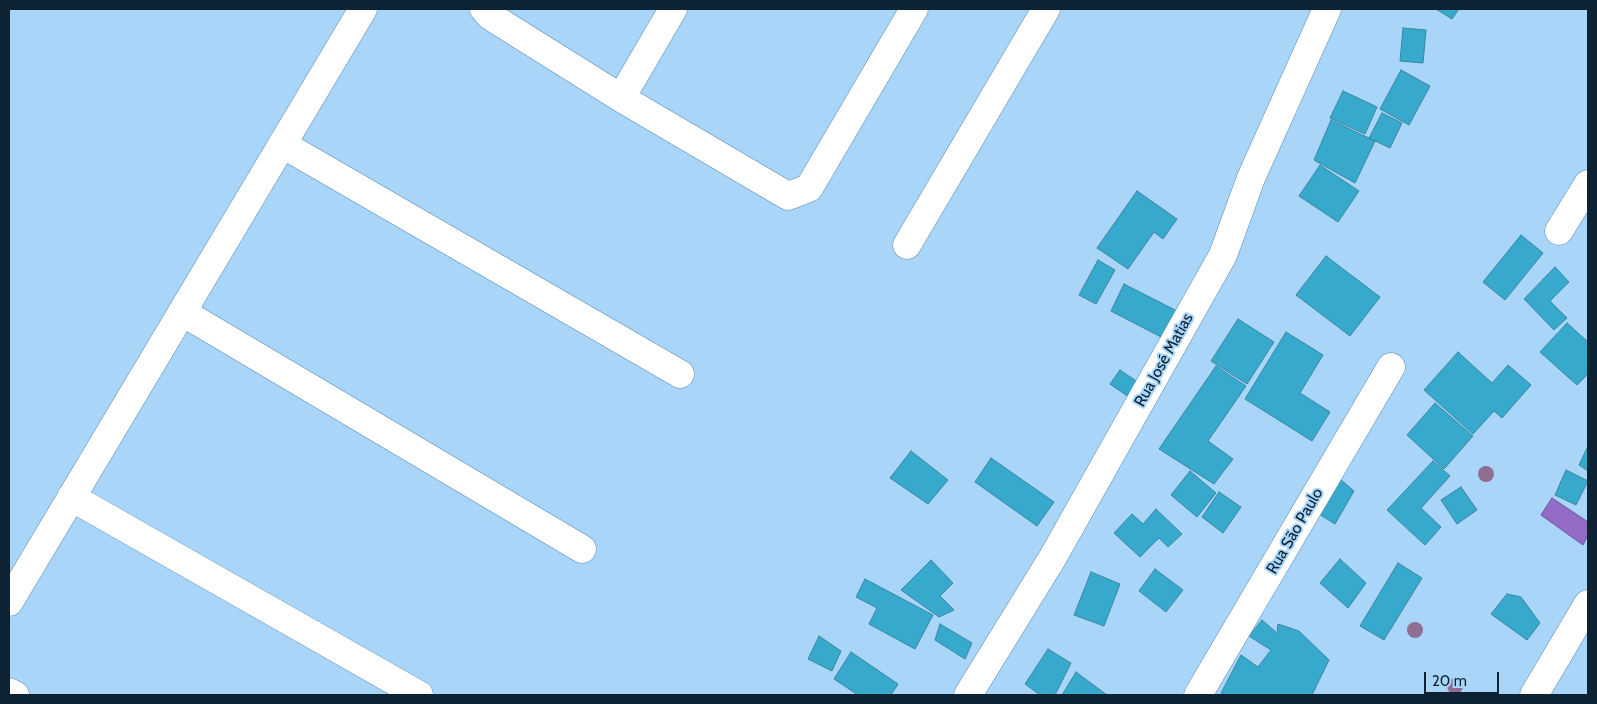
<!DOCTYPE html>
<meta charset="utf-8">
<style>
body{margin:0}
#map{position:relative;width:1597px;height:704px;overflow:hidden;background:#a9d5f8;font-family:Cabin,sans-serif}
canvas{display:block}
.frame{position:absolute;inset:0;border:10px solid #0d2334;pointer-events:none}
.scale{position:absolute;left:1424px;top:672px;width:75px;height:22px;box-sizing:border-box;border:2px solid #0d2334;border-top:0;padding-left:6px;font-size:15px;line-height:18px;white-space:nowrap;color:#0d2334;-webkit-text-stroke:4px #a9d5f8;paint-order:stroke}
</style>
<div id="map">
<canvas width="1597" height="704"></canvas>
<div class="frame"></div>
<div class="scale">20 m</div>
</div>
<script>
const g = document.querySelector('canvas').getContext('2d');
g.lineJoin = 'round';
function paint(path, color) { g.fillStyle = color; g.fill(path, 'evenodd'); }
const poly = rows => new Path2D(rows.map(r => 'M' + r).join(''));
function trace(path, color, width, dash) { g.strokeStyle = color; g.lineWidth = width; g.lineCap = dash ? 'butt' : 'round'; g.setLineDash(dash || []); g.stroke(path); }
function label(font, color, halo, rows, align = 'center') {
  g.font = font + ' Cabin,sans-serif'; g.lineWidth = 4; g.setLineDash([]); g.textBaseline = 'middle'; g.strokeStyle = halo; g.fillStyle = color; for (const [text, x, y, turn = 0] of rows) {
    g.save(); g.translate(x, y); g.rotate((+turn || 0) * Math.PI / 180); g.textAlign = isNaN(turn) ? turn : align; if (halo) g.strokeText(text, 0, 0); g.fillText(text, 0, 0); g.restore();
  }
}
const water = poly([
 [1552,498,1588,522,1588,535,1583,545,1541,515,1552,498]
]);
paint(water, '#946bc7');
trace(water, '#6c559b', 1);
const building = poly([
 [1436,9,1459,9,1452,19,1436,9],
 [1403,28,1426,30,1423,63,1400,61,1403,28],
 [1401,70,1430,86,1409,125,1380,109,1401,70],
 [1343,91,1377,107,1365,134,1330,118,1343,91],
 [1382,113,1402,123,1390,148,1369,138,1382,113],
 [1331,120,1375,141,1355,183,1314,160,1331,120],
 [1320,165,1359,191,1338,222,1299,196,1320,165],
 [1137,191,1177,219,1163,239,1154,232,1128,269,1097,248,1137,191],
 [1521,235,1543,253,1505,300,1483,282,1521,235],
 [1326,256,1380,297,1350,336,1296,295,1326,256],
 [1098,260,1115,270,1096,304,1079,295,1098,260],
 [1555,267,1569,282,1550,301,1567,318,1554,330,1524,299,1555,267],
 [1124,284,1179,312,1165,339,1111,311,1124,284],
 [1238,319,1274,342,1247,384,1211,361,1238,319],
 [1567,323,1588,342,1588,374,1577,385,1540,352,1567,323],
 [1286,332,1323,355,1300,393,1330,412,1312,441,1245,399,1286,332],
 [1458,352,1492,383,1508,365,1531,385,1502,418,1494,411,1473,434,1424,390,1458,352],
 [1216,366,1246,386,1208,441,1233,459,1214,484,1159,449,1216,366],
 [1120,370,1145,387,1136,402,1110,384,1120,370],
 [1435,403,1473,436,1444,469,1407,435,1435,403],
 [1588,446,1588,471,1579,465,1588,446],
 [911,451,948,480,928,504,890,478,911,451],
 [991,458,1054,502,1037,526,975,482,991,458],
 [1433,461,1450,476,1421,508,1441,527,1425,545,1387,510,1433,461],
 [1566,470,1588,481,1576,505,1555,495,1566,470],
 [1190,471,1216,493,1197,517,1171,495,1190,471],
 [1340,479,1354,491,1335,524,1319,514,1340,479],
 [1461,487,1477,510,1457,524,1441,500,1461,487],
 [1219,492,1241,507,1223,533,1202,517,1219,492],
 [1156,509,1182,534,1168,547,1159,538,1140,557,1114,533,1132,514,1143,524,1156,509],
 [1340,559,1366,583,1348,608,1320,583,1340,559],
 [931,560,953,583,940,596,954,610,939,617,901,590,931,560],
 [1398,563,1422,578,1384,640,1360,626,1398,563],
 [1155,569,1183,590,1166,612,1139,591,1155,569],
 [1091,572,1120,584,1104,626,1074,615,1091,572],
 [865,579,933,615,915,649,869,624,877,608,856,597,865,579],
 [1507,594,1521,597,1540,623,1527,640,1491,614,1507,594],
 [1262,620,1277,633,1278,624,1299,631,1329,660,1312,695,1225,695,1221,693,1241,655,1258,667,1271,650,1249,636,1262,620],
 [940,624,972,643,965,659,935,640,940,624],
 [819,636,841,651,832,671,808,659,819,636],
 [1048,649,1071,663,1055,695,1040,695,1025,684,1048,649],
 [851,652,898,684,891,695,858,695,834,679,851,652],
 [1076,672,1107,695,1062,695,1076,672]
]);
paint(building, '#37a9cd');
trace(building, '#3986a0', 1);
const minor = poly([
 [484,9,490,16,621,98,788,196,809,188,914,9],
 [621,98,673,9],
 [282,144,680,374],
 [1559,231,1588,184],
 [907,245,1046,9],
 [182,312,582,549],
 [71,497,419,695],
 [9,602,363,9],
 [9,692,15,695],
 [968,695,1053,557,1223,255,1251,178,1327,9],
 [1198,695,1391,367],
 [1534,695,1588,604]
]);
trace(minor, '#568bb4', 29);
trace(minor, '#fff', 28);
g.fillStyle = '#906e92';
for (const [x, y] of [
 [1486,474],
 [1415,630],
 [1455,686]
]) { g.beginPath(); g.arc(x, y, 8, 0, 2 * Math.PI); g.fill(); }
label('16px', '#0d2334', '#a9d5f8', [
 ["Rua José Matias",1164,360,-61],
 ["Rua São Paulo",1295,531,-60]
]);
</script>
